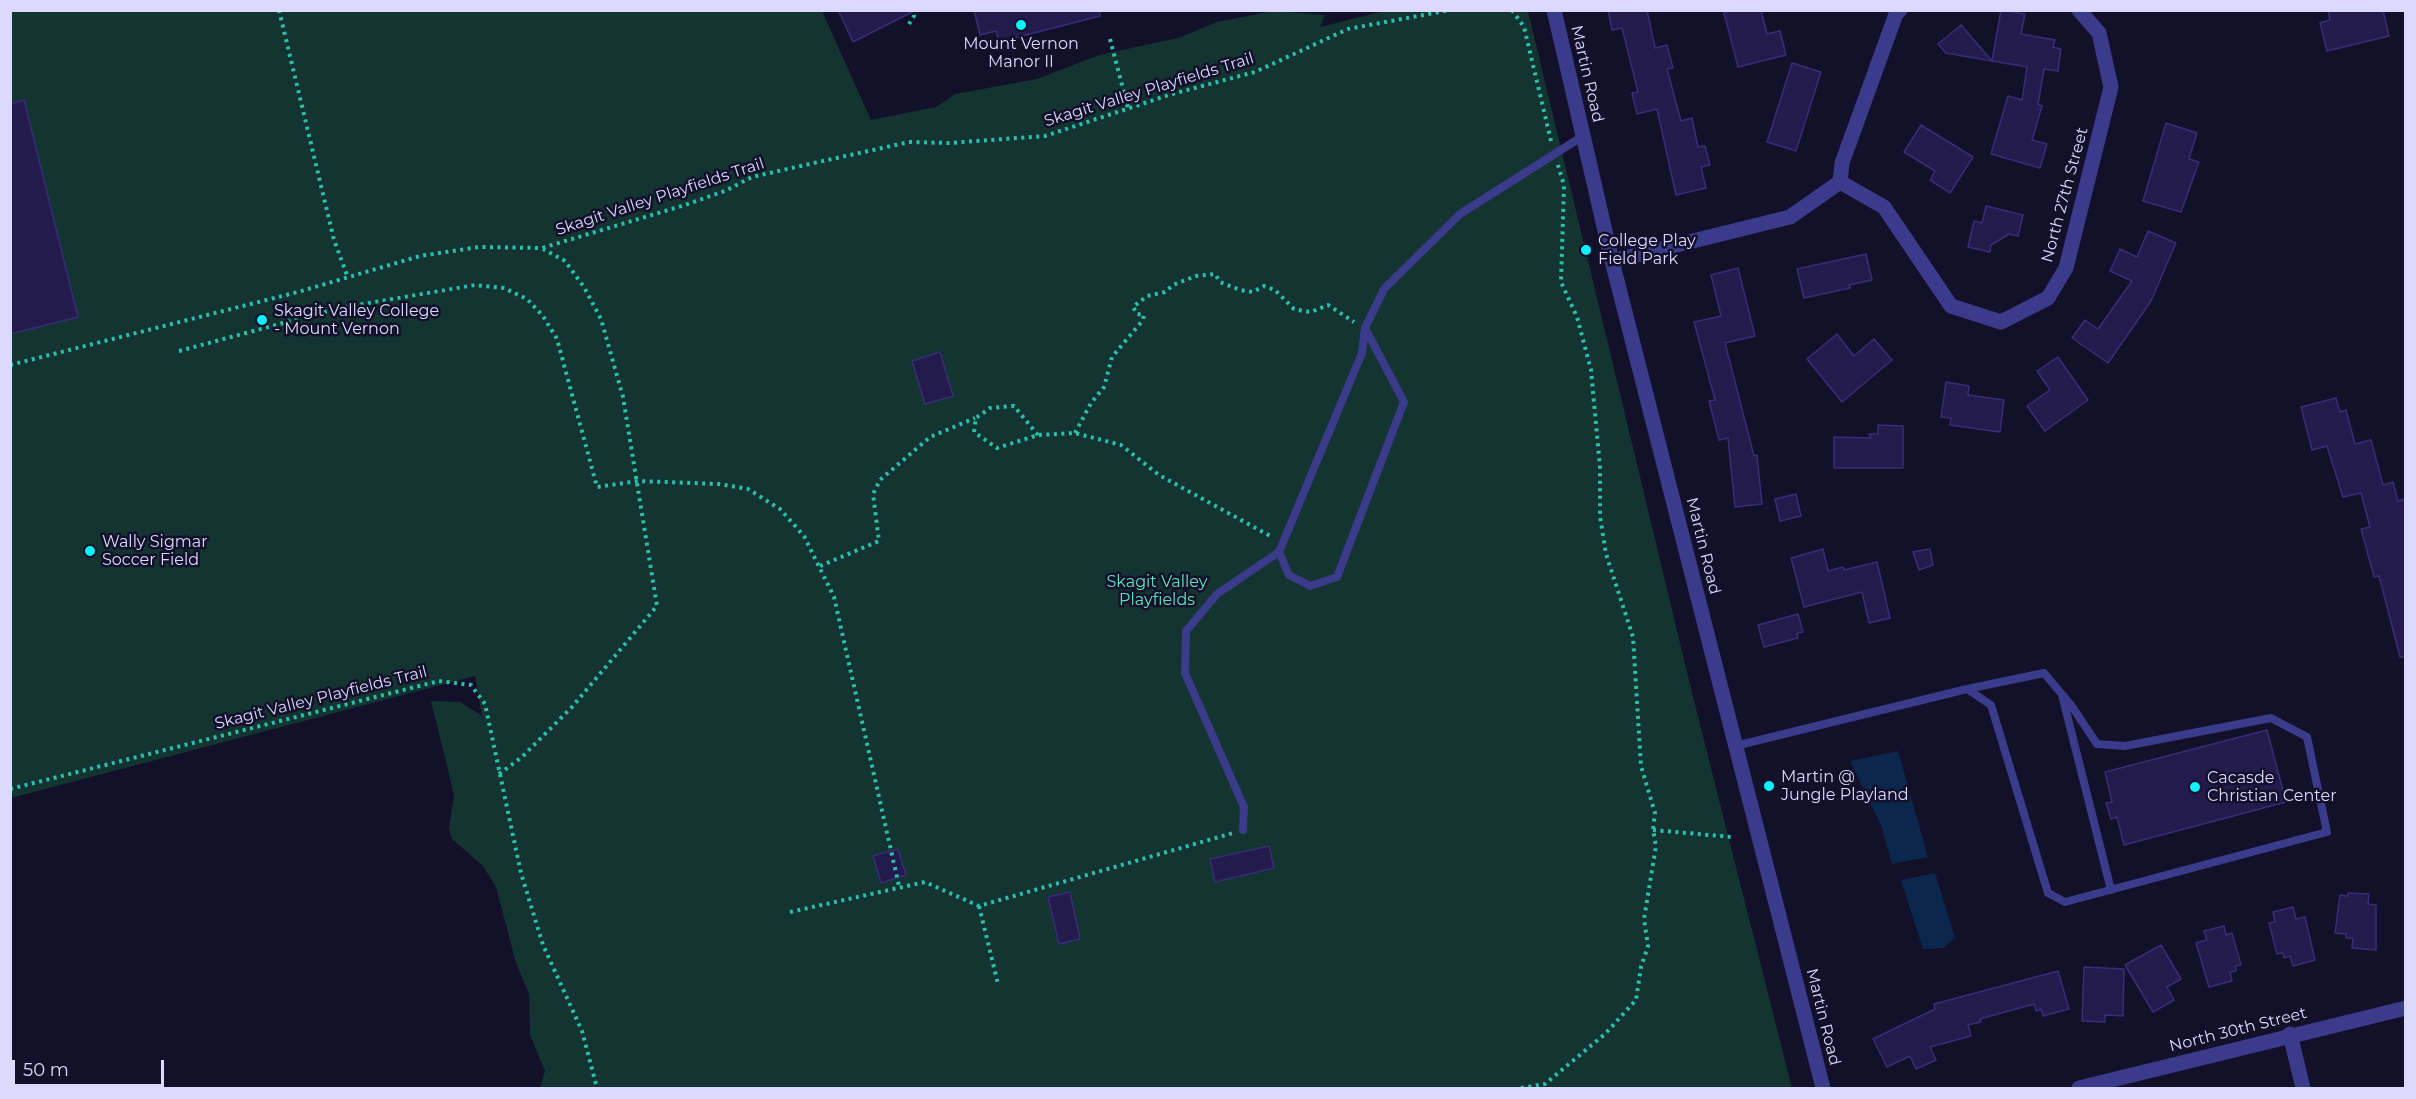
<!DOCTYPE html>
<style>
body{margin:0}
#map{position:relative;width:2416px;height:1099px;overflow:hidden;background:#13102a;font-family:Montserrat,sans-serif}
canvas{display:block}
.frame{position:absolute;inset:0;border:12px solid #dbd9ff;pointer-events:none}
.scale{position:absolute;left:12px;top:1060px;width:152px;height:27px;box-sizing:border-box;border:3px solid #dbd9ff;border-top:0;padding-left:8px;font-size:18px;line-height:21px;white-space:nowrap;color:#dbd9ff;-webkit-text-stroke:4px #13102a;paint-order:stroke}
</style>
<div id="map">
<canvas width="2416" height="1099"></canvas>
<div class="frame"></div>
<div class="scale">50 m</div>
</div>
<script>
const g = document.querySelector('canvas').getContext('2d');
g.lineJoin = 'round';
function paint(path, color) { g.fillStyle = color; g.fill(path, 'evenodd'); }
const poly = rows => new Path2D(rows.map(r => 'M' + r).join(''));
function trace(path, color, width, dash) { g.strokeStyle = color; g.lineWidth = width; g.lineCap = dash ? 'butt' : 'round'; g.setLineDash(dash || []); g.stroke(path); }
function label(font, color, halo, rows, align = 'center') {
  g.font = font + ' Montserrat,sans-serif'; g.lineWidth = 5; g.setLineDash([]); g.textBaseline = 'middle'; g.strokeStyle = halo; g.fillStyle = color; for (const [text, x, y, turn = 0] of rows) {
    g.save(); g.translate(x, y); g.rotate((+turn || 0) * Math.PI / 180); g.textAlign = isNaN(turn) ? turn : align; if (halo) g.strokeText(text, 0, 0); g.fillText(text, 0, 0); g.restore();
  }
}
paint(poly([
 [11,11,822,11,871,120,936,107,955,94,1037,79,1099,55,1178,38,1217,22,1273,11,1325,15,1320,27,1385,11,1528,11,1693,697,1792,1088,540,1088,545,1071,530,1035,529,994,516,963,496,887,483,866,452,839,449,828,454,795,431,701,460,702,481,715,483,722,475,676,11,798]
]), '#133431');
paint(poly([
 [1898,751,1928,857,1892,864,1881,825,1850,761],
 [1935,873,1955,938,1943,948,1923,949,1901,880]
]), '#0b274e');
const building = poly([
 [838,10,916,10,853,42,838,10],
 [974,10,1099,10,1100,16,999,42,996,31,980,35,974,10],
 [1608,10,1647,10,1655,48,1667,45,1673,68,1667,69,1681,121,1692,118,1698,147,1705,146,1710,165,1701,167,1706,188,1676,195,1657,109,1637,114,1632,93,1638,92,1622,28,1612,30,1608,10],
 [1734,10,1761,10,1767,34,1780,31,1786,55,1738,67,1724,13,1734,10],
 [2001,10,2025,14,2021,34,2055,40,2053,47,2061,49,2058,71,2044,69,2038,104,2042,106,2032,140,2047,144,2040,168,1991,154,2008,96,2022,100,2027,67,1992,61,2001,10],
 [2328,10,2383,10,2389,36,2327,51,2320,23,2330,20,2328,10],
 [1961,25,1992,61,1946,53,1938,44,1961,25],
 [1792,63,1821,72,1796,151,1767,142,1792,63],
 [24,100,78,317,10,334,10,104,24,100],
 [2166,123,2197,133,2189,159,2199,162,2181,212,2143,201,2166,123],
 [1921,125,1973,157,1950,193,1930,180,1935,171,1904,152,1921,125],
 [1986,206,2023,215,2018,236,2009,234,1991,245,1990,252,1968,247,1974,221,1982,223,1986,206],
 [2148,231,2176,243,2151,301,2108,363,2072,338,2085,320,2098,329,2132,281,2110,271,2120,249,2137,257,2148,231],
 [1866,254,1872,280,1849,285,1850,288,1804,298,1797,269,1866,254],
 [1738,268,1755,336,1725,343,1754,456,1757,455,1762,504,1735,507,1728,438,1719,440,1709,401,1715,400,1694,322,1721,316,1711,275,1738,268],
 [1837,334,1854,356,1874,339,1892,360,1842,402,1807,359,1837,334],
 [940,352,953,396,925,404,912,361,940,352],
 [2058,357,2088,400,2045,431,2027,406,2050,390,2037,371,2058,357],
 [1946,382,1969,386,1968,395,2004,400,2000,432,1950,425,1951,418,1941,417,1946,382],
 [2336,398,2340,412,2346,410,2355,444,2371,440,2383,485,2393,482,2398,501,2406,499,2406,657,2400,657,2379,576,2374,577,2361,529,2370,527,2361,493,2343,497,2327,446,2312,450,2301,407,2336,398],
 [1878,425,1903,426,1903,468,1834,468,1834,437,1871,438,1869,434,1878,434,1878,425],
 [1796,494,1801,516,1780,521,1775,499,1796,494],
 [1823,549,1828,571,1843,567,1844,570,1877,562,1890,618,1869,623,1862,592,1804,607,1791,558,1823,549],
 [1930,549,1933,565,1919,570,1913,552,1930,549],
 [1798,614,1803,632,1797,633,1798,638,1764,647,1758,625,1798,614],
 [2267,730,2286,802,2124,845,2117,817,2111,819,2106,803,2112,802,2105,772,2267,730],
 [1269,846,1274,868,1215,882,1210,859,1269,846],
 [898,849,906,875,881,883,873,856,898,849],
 [1070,892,1080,939,1059,944,1048,897,1070,892],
 [2348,893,2369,894,2368,904,2376,905,2376,950,2352,948,2353,938,2346,938,2346,934,2335,933,2340,895,2348,896,2348,893],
 [2293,907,2296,919,2305,917,2315,960,2293,966,2290,956,2284,958,2283,953,2277,954,2269,923,2275,922,2273,912,2293,907],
 [2224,926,2226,935,2232,933,2241,965,2235,966,2236,971,2230,972,2232,981,2209,987,2196,943,2207,940,2204,931,2224,926],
 [2161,945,2181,979,2167,987,2174,1000,2153,1012,2125,965,2161,945],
 [2084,967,2124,969,2123,1016,2105,1015,2105,1022,2082,1021,2084,967],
 [2058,971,2069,1009,2043,1016,2041,1009,2036,1011,2034,1004,1980,1019,1981,1022,1968,1025,1971,1036,1930,1047,1936,1060,1916,1069,1910,1056,1887,1067,1873,1039,1935,1009,1934,1004,2058,971]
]);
paint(building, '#231b4c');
trace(building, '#382d78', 1.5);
trace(poly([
 [279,10,334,240,347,275],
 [1512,10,1524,27,1551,141],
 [909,24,914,16,913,10],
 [1110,39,1128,108],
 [179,351,339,308,475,285,504,288,527,299,543,316,557,339,597,487,638,481,719,484,748,489,780,509,804,536,834,597,899,886],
 [10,365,298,292,420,256,479,247,542,248,685,205,725,191,752,177,814,163,909,142,949,143,1045,136,1172,94,1255,72,1348,29,1450,10],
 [1075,433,1091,403,1104,387,1112,357,1143,320,1144,315,1137,314,1133,307,1147,296,1165,292,1173,285,1196,276,1215,274,1220,282,1240,290,1253,292,1264,286,1275,290,1294,309,1303,311,1311,312,1328,305,1354,322],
 [1038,435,1014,406,990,408,976,418,974,432,997,448,1038,435,1075,433,1121,445,1159,475,1272,537],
 [820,566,879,541,873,494,880,480,930,437,975,418],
 [499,774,522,757,572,707,657,606,623,397,601,319,584,287,565,261,543,249],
 [10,789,439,681,471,685,485,704,521,873,543,945,582,1031,597,1088],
 [1653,830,1732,837],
 [979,906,998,984],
 [790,912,925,882,979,906,1233,833],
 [1521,1088,1545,1084,1605,1034,1636,1000,1641,967,1648,946,1644,919,1656,846,1653,830,1655,813,1641,766,1633,637,1606,554,1600,516,1600,467,1591,370,1577,317,1561,282,1564,185,1558,165]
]), '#2dbfae', 4, [3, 4.5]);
trace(poly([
 [1365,328,1404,402,1337,577,1310,586,1289,575,1279,552,1362,353,1365,328,1384,289,1460,214,1583,136],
 [2062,695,2111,890],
 [1735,746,1967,689,1991,705,2048,893,2065,902,2327,832,2307,737,2271,718,2125,746,2097,744,2071,705,2044,673,1967,689],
 [1243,830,1244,807,1185,673,1186,631,1217,594,1279,552]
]), '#3a3b8a', 8);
trace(poly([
 [1900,10,1896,14,1842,163,1840,182,1884,207,1951,306,2001,322,2048,298,2066,268,2111,87,2099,33,2079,10],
 [1612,261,1790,217,1840,182],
 [2290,1034,2303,1088],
 [2079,1088,2406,1008]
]), '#3a3b8a', 15);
trace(poly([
 [1554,10,1612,261,1823,1088]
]), '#3a3b8a', 15);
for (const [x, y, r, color] of [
 [1021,25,6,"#05f4ff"],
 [1586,250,6,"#05f4ff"],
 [262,320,6,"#05f4ff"],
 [90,551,6,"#05f4ff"],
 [1769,786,6,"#05f4ff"],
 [2195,787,6,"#05f4ff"]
]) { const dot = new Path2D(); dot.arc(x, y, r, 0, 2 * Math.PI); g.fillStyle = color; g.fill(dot); trace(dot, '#13102a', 2); }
label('16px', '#dbd9ff', '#13102a', [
 ["Mount Vernon",1021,44,"center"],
 ["Manor II",1021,62,"center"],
 ["College Play",1598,241],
 ["Field Park",1598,259],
 ["Skagit Valley College",274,311],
 ["- Mount Vernon",274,329],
 ["Wally Sigmar",102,542],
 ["Soccer Field",102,560],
 ["Martin @",1781,777],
 ["Jungle Playland",1781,795],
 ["Cacasde",2207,778],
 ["Christian Center",2207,796]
], 'left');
label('16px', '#dbd9ff', '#13102a', [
 ["Martin Road",1587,74,77],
 ["Skagit Valley Playfields Trail",1149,90,-17],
 ["North 27th Street",2065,195,-75],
 ["Skagit Valley Playfields Trail",660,197,-18],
 ["Martin Road",1703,546,76],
 ["Skagit Valley Playfields Trail",321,698,-14],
 ["Martin Road",1823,1017,76],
 ["North 30th Street",2238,1030,-14]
]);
label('16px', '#61e4bc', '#13102a', [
 ["Skagit Valley",1157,582],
 ["Playfields",1157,600]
]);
</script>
